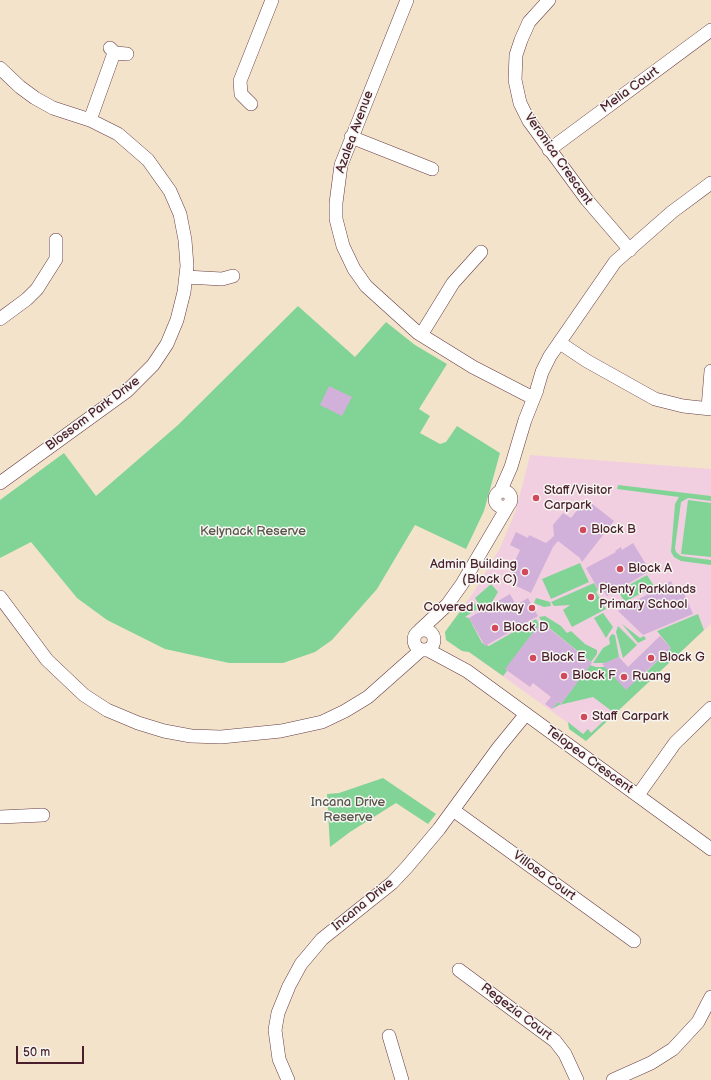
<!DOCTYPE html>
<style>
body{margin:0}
#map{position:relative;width:711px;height:1080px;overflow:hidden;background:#f4e3cb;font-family:"Balsamiq Sans",sans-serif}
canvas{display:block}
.scale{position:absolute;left:16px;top:1046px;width:68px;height:18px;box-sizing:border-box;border:2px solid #4a1f2b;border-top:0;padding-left:5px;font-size:12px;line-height:14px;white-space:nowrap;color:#4a1f2b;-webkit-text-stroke:3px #f6f6f2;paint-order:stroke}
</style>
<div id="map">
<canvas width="711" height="1080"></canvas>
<div class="scale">50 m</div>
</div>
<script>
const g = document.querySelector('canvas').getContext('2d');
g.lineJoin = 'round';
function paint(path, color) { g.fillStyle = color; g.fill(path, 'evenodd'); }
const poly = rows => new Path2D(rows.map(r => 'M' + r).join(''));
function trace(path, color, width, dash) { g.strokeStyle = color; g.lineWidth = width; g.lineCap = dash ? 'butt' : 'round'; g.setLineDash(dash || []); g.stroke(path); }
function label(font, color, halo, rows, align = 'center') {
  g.font = font + ' "Balsamiq Sans",sans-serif'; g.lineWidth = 3; g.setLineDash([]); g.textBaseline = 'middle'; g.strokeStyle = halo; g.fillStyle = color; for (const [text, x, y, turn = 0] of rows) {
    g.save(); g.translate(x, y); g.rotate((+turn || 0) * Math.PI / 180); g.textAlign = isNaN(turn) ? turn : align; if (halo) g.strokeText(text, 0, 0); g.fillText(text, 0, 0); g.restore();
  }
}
paint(poly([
 [530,455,711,469,711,624,586,741,569,729,568,723,469,652,462,651,446,640,445,632,475,590,500,548,516,510]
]), '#f2cfe0');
paint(poly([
 [298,306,355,357,386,322,415,345,447,364,419,409,430,416,420,433,440,444,446,442,457,426,500,453,484,511,466,549,415,525,377,589,332,640,315,652,283,663,229,663,165,649,107,620,77,598,31,542,0,558,0,500,64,453,96,496,178,425],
 [618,485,711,496,711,501,688,498,681,502,675,548,676,552,681,556,711,560,711,565,681,561,674,557,671,552,675,504,679,497,617,489],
 [688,500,711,503,711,557,681,554],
 [580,563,589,582,551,599,542,579],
 [647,575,654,586,625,602,618,591],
 [594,583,598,590,596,592,606,609,572,627,563,610,570,605,554,606,551,602],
 [491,584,498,592,492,602,481,606,479,604,479,608,465,617,469,618,482,643,489,646,536,619,539,624,549,632,535,630,506,669,507,671,503,676,469,652,462,651,446,640,445,632,464,606,478,603,475,598],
 [536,598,550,602,551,606,544,607,534,603],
 [603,613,613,627,606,638,594,618],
 [698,614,704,630,586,741,569,729,568,722,583,734,588,729,591,733,613,712,593,697,559,705,552,709,558,702,561,704,590,665,596,667,607,667,640,678,671,648,657,631],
 [545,616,561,626,567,633,571,631,585,644,597,650,597,654,591,662,542,622,539,617],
 [622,624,640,638,644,636,646,639,638,643],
 [618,626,637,645,623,658,616,632],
 [612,634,615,635,619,657,606,663,593,663,603,648,610,644,609,638],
 [383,778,436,814,428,824,396,803,350,832,330,847,327,794,339,793]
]), '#81d496');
paint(poly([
 [329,386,352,397,342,416,320,405],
 [586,499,614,521,582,562,580,558,558,541,553,547,531,593,508,582,517,562,515,561,520,550,510,545,516,532,528,538,529,535,546,543,554,536,553,525,563,513,571,518],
 [633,543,650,571,607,596,601,587,598,589,586,568,616,552,615,551,621,547,622,550],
 [671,581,676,591,682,589,693,614,643,635,618,611],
 [510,594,516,605,528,598,538,616,485,646,469,618],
 [541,622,592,663,561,704,558,702,552,709,545,704,551,697,533,683,530,687,505,669],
 [660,636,671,648,626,690,602,664,619,657,628,667]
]), '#d1b1d9');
const minor = poly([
 [407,0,341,165,336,203,336,219,343,246,354,269,366,286,418,333,473,367,533,398],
 [549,0,529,22,521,40,516,55,515,80,520,103,529,121,587,200,630,250],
 [110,48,115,53,127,54],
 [0,68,20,87,35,98,53,108,90,120,118,134,148,160,170,191,180,214,185,240,187,266,184,292,177,320,167,344,153,365,127,391,0,483],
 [251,104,241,94,240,81,272,0],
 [90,120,114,53],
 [351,137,432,169],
 [549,150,711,30],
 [186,277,222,279,233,276],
 [0,319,27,299,37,289,56,259,56,240],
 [421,335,453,283,481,252],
 [560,343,587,361,655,399,683,406,711,409],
 [537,389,542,372,550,356,615,262,672,212,711,183],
 [708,408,711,371],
 '495 499a8 8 0 1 1 16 0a8 8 0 1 1-16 0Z',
 [500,492,511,467,525,420,537,390],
 [0,597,47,660,84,695,107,710,138,723,164,731,191,736,221,737,281,731,322,722,345,711,368,697,421,650],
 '414 640a10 10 0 1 1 20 0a10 10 0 1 1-20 0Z',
 [420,630,447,605,462,584,508,506],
 [428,650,467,671,711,849],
 [638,795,675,743,711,708],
 [453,810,634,941],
 [0,817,43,815],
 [459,970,555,1041,565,1054,577,1080],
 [389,1036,402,1080],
 [288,1080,279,1059,275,1030,278,1013,289,986,301,964,322,939,392,883,407,867,439,829,499,747,526,714],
 [613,1080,651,1063,673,1049,698,1022,711,997]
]);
trace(minor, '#643c43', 14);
trace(minor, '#fff', 13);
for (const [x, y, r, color] of [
 [536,498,4,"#d1495b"],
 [583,530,4,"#d1495b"],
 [620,569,4,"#d1495b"],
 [525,572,4,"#d1495b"],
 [591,597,4,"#d1495b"],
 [532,608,4,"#d1495b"],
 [495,628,4,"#d1495b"],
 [533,658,4,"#d1495b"],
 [651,658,4,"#d1495b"],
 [564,676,4,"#d1495b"],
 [624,677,4,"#d1495b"],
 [584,717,4,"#d1495b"]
]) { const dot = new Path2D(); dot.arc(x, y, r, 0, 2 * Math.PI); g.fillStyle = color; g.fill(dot); trace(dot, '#f6f6f2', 1.5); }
label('13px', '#4a1f2b', '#f6f6f2', [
 ["Melia Court",630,90,-36],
 ["Azalea Avenue",355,132,-70],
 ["Veronica Crescent",558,159,55],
 ["Blossom Park Drive",93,414,-37],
 ["Telopea Crescent",589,760,36],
 ["Villosa Court",544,876,36],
 ["Incana Drive",363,905,-39],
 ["Regezia Court",516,1012,37]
]);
label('13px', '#4a1f2b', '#f6f6f2', [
 ["Staff/Visitor",544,491],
 ["Carpark",544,506],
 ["Block B",591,530],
 ["Admin Building",517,565,"right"],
 ["(Block C)",517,580,"right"],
 ["Block A",628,569],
 ["Plenty Parklands",599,590],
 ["Primary School",599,605],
 ["Covered walkway",524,608,"right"],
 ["Block D",503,628],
 ["Block E",541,658],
 ["Block G",659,658],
 ["Block F",572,676],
 ["Ruang",632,677],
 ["Staff Carpark",592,717]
], 'left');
label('13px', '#5a554b', '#f6f6f2', [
 ["Kelynack Reserve",253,532],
 ["Incana Drive",348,803],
 ["Reserve",348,818]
]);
</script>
